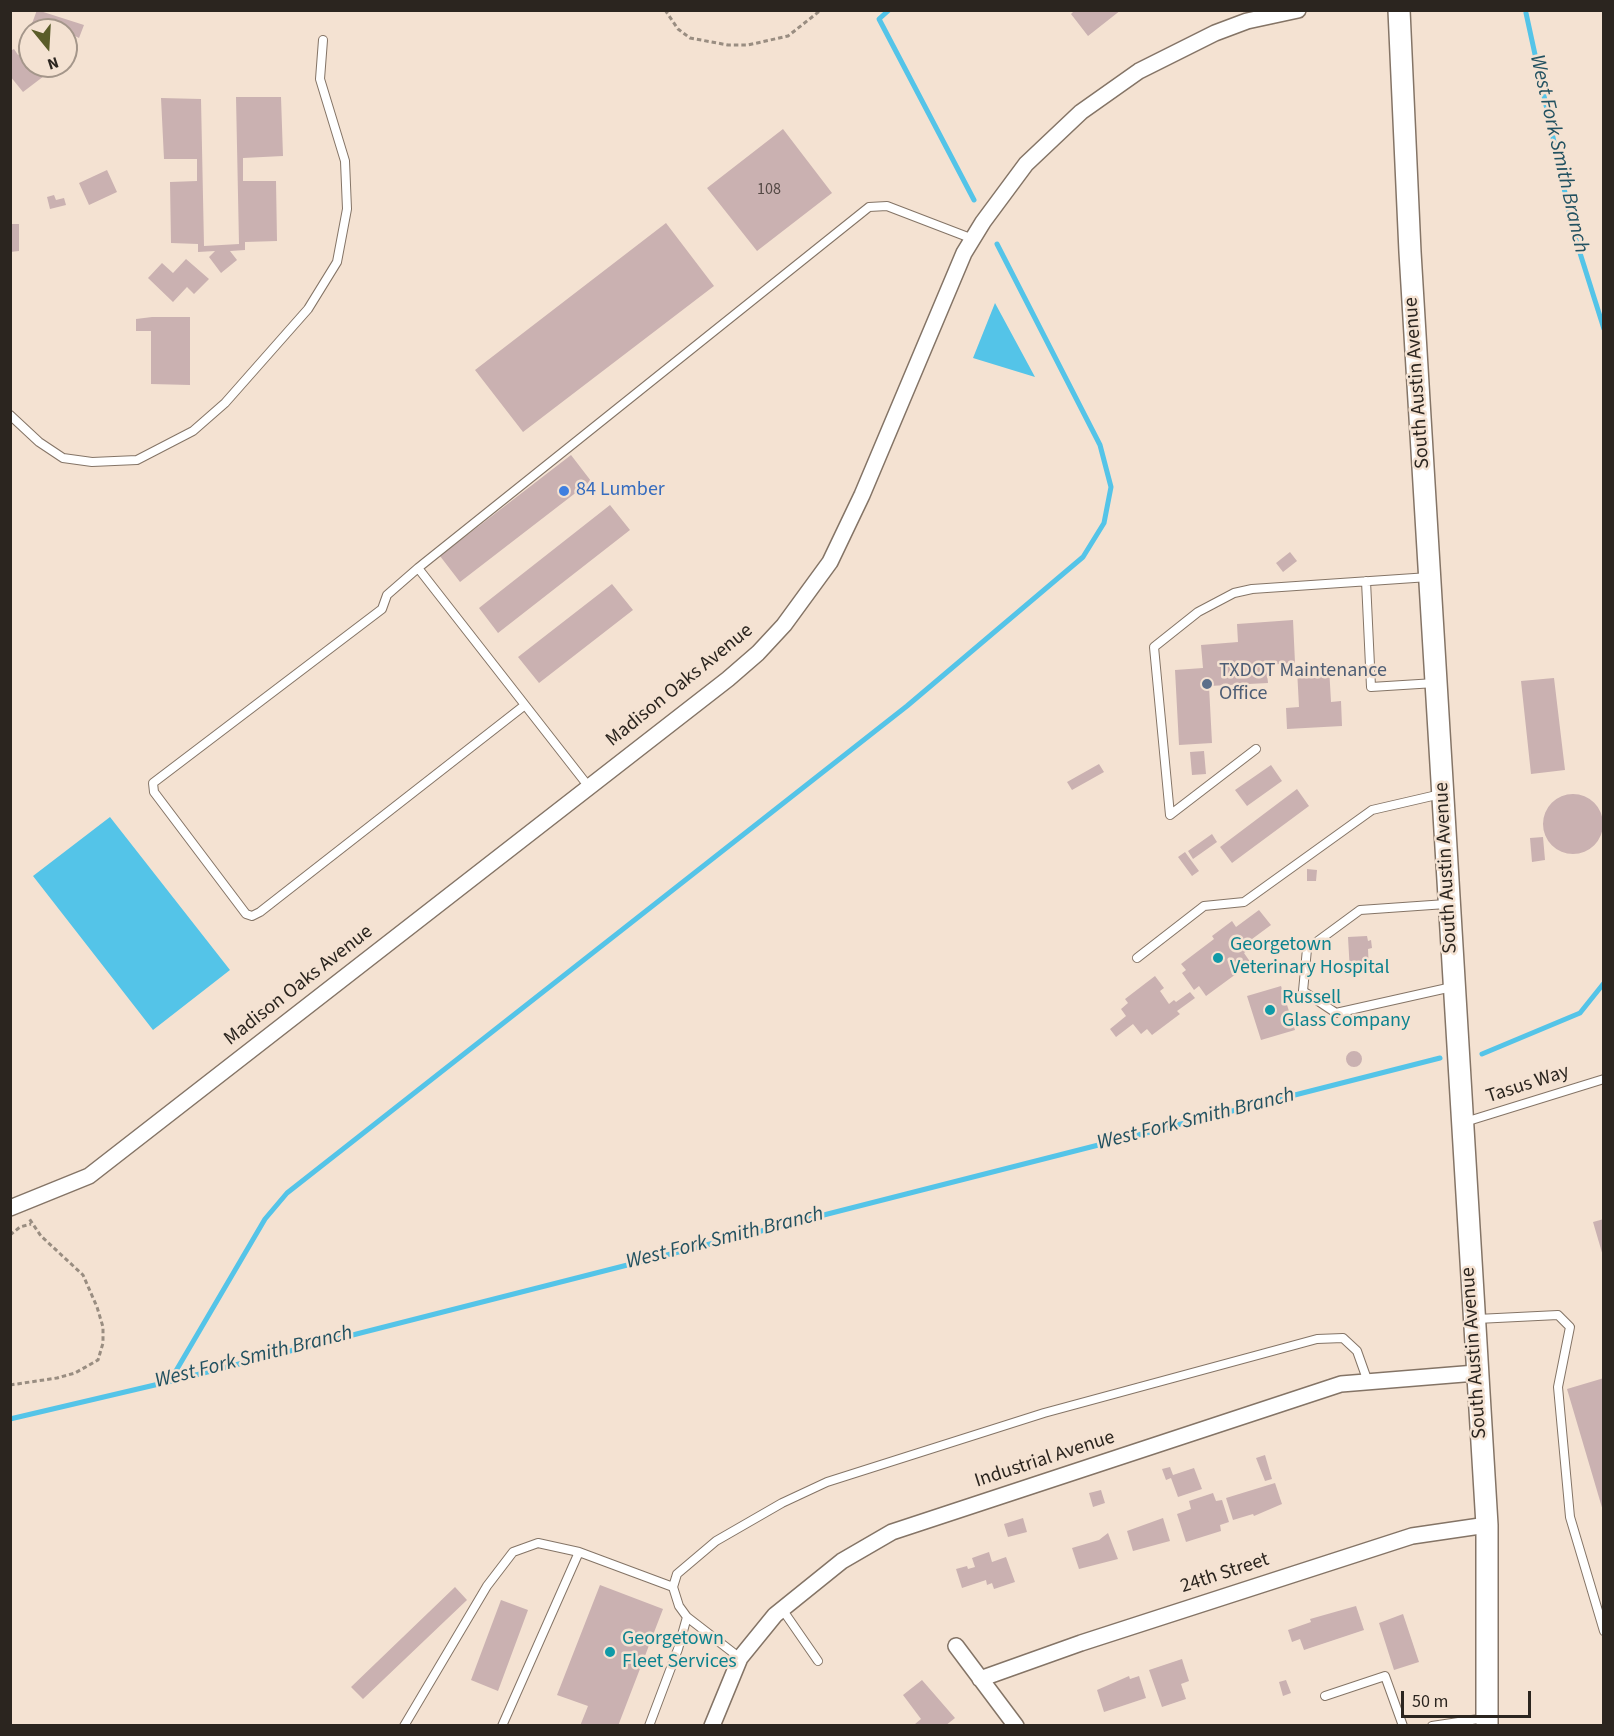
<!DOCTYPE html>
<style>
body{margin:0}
#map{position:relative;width:1614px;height:1736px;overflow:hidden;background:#f4e2d2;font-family:"Source Sans 3",sans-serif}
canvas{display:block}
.frame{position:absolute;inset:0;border:12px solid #2b251f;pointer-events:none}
.north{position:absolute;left:18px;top:18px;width:60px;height:60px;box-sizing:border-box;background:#f4e2d2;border:2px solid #a4968a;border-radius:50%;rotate:162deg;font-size:16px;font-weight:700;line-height:24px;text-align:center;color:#2b251f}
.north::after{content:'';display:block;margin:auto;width:21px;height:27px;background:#5a5c29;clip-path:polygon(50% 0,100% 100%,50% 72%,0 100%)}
.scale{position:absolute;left:1401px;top:1691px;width:130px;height:27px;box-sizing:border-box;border:3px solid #2b251f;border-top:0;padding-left:8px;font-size:18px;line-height:21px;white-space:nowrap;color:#2b251f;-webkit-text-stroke:4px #f4e2d2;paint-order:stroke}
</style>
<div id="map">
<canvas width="1614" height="1736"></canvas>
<div class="frame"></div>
<div class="north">N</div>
<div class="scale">50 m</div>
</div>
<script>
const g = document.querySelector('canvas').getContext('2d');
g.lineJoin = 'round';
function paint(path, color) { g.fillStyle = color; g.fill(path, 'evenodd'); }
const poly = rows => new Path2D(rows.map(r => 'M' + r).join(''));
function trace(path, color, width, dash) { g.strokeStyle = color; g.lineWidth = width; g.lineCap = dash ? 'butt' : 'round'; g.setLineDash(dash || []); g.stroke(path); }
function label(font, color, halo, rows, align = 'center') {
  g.font = font + ' "Source Sans 3",sans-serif'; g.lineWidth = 5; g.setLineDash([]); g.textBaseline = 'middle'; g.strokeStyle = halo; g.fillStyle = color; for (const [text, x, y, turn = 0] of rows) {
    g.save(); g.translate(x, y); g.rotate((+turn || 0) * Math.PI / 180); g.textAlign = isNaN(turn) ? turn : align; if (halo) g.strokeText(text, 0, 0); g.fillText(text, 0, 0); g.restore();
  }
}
paint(poly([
 [995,303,1035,377,973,358],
 [110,817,230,970,153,1030,33,876]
]), '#54c4e8');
trace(poly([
 [889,10,879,19,974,200],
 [1526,13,1574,234,1604,329],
 [1482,1054,1580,1013,1604,983],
 [170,1381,265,1219,287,1193,907,706,1083,557,1104,523,1111,487,1100,445,997,244],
 [10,1419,176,1380,1440,1058]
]), '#54c4e8', 5);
paint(poly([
 [37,10,84,25,79,38,75,36,70,52,66,50,66,30,30,30,30,38,27,37],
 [1075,10,1121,10,1088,36,1071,14],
 [14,49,18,55,24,51,30,59,30,66,36,66,44,76,23,92,10,76,10,51],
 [236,97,281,97,283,156,243,158,243,181,276,181,277,241,245,242,245,250,230,251,237,260,221,273,209,257,215,251,198,252,198,244,171,243,170,182,197,181,197,159,164,159,161,98,201,99,204,246,239,244],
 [783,129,832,193,757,251,707,188],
 [107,170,117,192,89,205,79,183],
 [54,195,56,200,64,198,66,205,50,209,47,197],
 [666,223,714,286,523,432,475,370],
 [10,224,19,224,19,251,10,252],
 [186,259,209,279,194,294,187,287,173,302,148,278,162,263,173,273],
 [152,317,190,317,190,385,151,384,151,331,136,331,136,319],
 [571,455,591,481,460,582,440,556],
 [610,505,630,530,498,633,479,608],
 [1290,552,1297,561,1283,572,1276,563],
 [612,584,633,610,539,683,518,657],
 [1293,620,1295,663,1266,665,1268,683,1209,686,1212,743,1179,745,1175,670,1203,668,1201,645,1238,642,1237,624],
 [1329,667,1331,702,1341,701,1342,726,1287,729,1286,708,1299,707,1297,669],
 [1554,678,1565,770,1531,774,1521,681],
 [1204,751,1206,774,1192,775,1190,752],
 [1099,764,1104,772,1072,790,1067,782],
 [1271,765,1282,781,1247,806,1235,790],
 [1297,789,1309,806,1232,863,1220,847],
 '1543 824a30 30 0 1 1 60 0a30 30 0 1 1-60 0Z',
 [1212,834,1217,842,1193,859,1188,851],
 [1543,837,1545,860,1532,862,1530,838],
 [1185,852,1199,871,1192,876,1178,857],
 [1307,869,1317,870,1316,881,1307,881],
 [1259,910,1271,925,1248,942,1252,947,1244,953,1251,963,1206,996,1199,986,1194,990,1182,973,1186,970,1181,964,1214,939,1212,936,1232,921,1236,927],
 [1367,936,1368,941,1371,940,1372,948,1368,949,1369,971,1350,972,1348,937],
 [1155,976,1164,988,1160,991,1169,1004,1174,1000,1176,1002,1190,992,1195,998,1177,1011,1180,1014,1152,1035,1147,1029,1141,1034,1133,1024,1116,1037,1110,1029,1126,1016,1121,1009,1128,1003,1125,999],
 [1281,986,1295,1030,1261,1040,1247,996],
 '1346 1059a8 8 0 1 1 16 0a8 8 0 1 1-16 0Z',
 [1604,1219,1604,1255,1603,1256,1593,1222],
 [1604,1378,1604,1511,1603,1511,1567,1389],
 [1265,1455,1272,1479,1265,1481,1256,1458],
 [1170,1467,1173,1475,1194,1468,1202,1489,1178,1497,1171,1478,1166,1480,1162,1469],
 [1275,1483,1282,1504,1254,1516,1253,1514,1233,1520,1226,1498],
 [1101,1490,1105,1503,1093,1507,1089,1493],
 [1213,1493,1216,1501,1222,1500,1229,1522,1220,1525,1221,1531,1186,1542,1177,1514,1191,1509,1189,1501],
 [1023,1518,1027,1532,1008,1537,1004,1524],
 [1163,1518,1170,1541,1133,1551,1127,1531],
 [1108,1533,1118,1559,1079,1569,1072,1548,1099,1540],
 [989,1552,992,1562,1006,1557,1015,1582,994,1589,992,1583,987,1585,986,1580,962,1588,956,1569,967,1566,968,1569,975,1567,972,1558],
 [600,1585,663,1609,618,1726,580,1726,588,1706,557,1695],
 [455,1587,467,1600,363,1699,351,1687],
 [501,1600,528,1610,498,1691,471,1680],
 [1356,1606,1364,1630,1304,1650,1300,1639,1292,1642,1288,1630,1311,1622,1310,1619],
 [1403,1614,1419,1662,1394,1670,1379,1623],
 [1182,1659,1189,1681,1181,1684,1186,1699,1162,1707,1149,1670],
 [1129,1676,1130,1679,1139,1676,1146,1698,1104,1712,1097,1690],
 [922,1680,955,1718,945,1726,915,1724,921,1719,903,1695],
 [1286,1680,1291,1693,1283,1696,1279,1682]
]), '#cab1b1');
const service = poly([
 [10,415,39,442,63,458,92,462,137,460,193,431,225,403,308,309,337,262,347,209,345,161,320,79,323,40],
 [418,568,387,595,382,609,153,783,154,792,246,914,252,916,260,912,525,705],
 [1366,581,1371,687,1435,683],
 [1256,749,1170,815,1154,647,1198,612,1234,593,1252,589,1429,577],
 [589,787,418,568,869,207,887,206,973,239],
 [1446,904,1360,910,1307,949,1303,991,1336,1013,1452,987],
 [1137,958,1204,906,1244,902,1372,810,1441,794],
 [1465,1122,1604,1079],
 [1477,1319,1558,1315,1570,1327,1558,1387,1570,1517,1604,1631],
 [782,1609,818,1661],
 [687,1617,679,1606,673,1587,677,1574,716,1541,782,1503,827,1482,1044,1413,1317,1339,1343,1338,1357,1351,1368,1382],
 [1325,1696,1385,1676,1403,1726],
 [404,1726,487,1586,513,1552,538,1543,579,1552,673,1587],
 [502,1726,579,1552],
 [649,1726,678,1649,687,1617,740,1658],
 [1432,1726,1485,1718]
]);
const minor = poly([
 [10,1208,89,1176,728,679,758,653,784,625,830,562,862,495,964,253,983,222,1026,164,1081,112,1139,71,1215,33,1247,21,1298,10],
 [956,1646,1016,1726],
 [980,1679,1081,1643,1412,1536,1487,1525],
 [712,1726,740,1658,775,1615,842,1561,892,1532,1341,1384,1476,1373]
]);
const secondary = poly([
 [1399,10,1410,252,1487,1525,1487,1726]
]);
trace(service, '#847466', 10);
trace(minor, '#847466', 18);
trace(secondary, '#847466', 24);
trace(poly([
 [665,10,678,29,690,38,728,45,748,45,788,36,821,10],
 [10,1235,20,1227,31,1224],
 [10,1385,57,1378,75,1373,98,1360,103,1343,103,1327,97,1307,83,1275,41,1236,28,1217]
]), '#998d81', 3, [4.5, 3]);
trace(service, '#fff', 8);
trace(minor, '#fff', 15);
trace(secondary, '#fff', 21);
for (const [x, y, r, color] of [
 [564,491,6,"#3f7fe0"],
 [1207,684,6,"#5c6f8a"],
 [1218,958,6,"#0f9aa8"],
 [1270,1010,6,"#0f9aa8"],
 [610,1652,6,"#0f9aa8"]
]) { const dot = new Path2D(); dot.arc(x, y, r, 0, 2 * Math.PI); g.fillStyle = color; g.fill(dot); trace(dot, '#f4e2d2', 2); }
label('16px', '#534844', null, [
 ["108",769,190]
]);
label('20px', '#2b251f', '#f4e2d2', [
 ["South Austin Avenue",1418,383,-94],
 ["Madison Oaks Avenue",680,686,-39],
 ["South Austin Avenue",1447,868,-93],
 ["Madison Oaks Avenue",299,986,-38],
 ["Tasus Way",1528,1085,-18],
 ["South Austin Avenue",1475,1353,-94],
 ["Industrial Avenue",1045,1460,-18],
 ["24th Street",1225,1574,-18]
]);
label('20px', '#366cbe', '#f4e2d2', [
 ["84 Lumber",576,491]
], 'left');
label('20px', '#4e5e75', '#f4e2d2', [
 ["TXDOT Maintenance",1219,672],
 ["Office",1219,695]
], 'left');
label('20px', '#0d838f', '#f4e2d2', [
 ["Georgetown",1230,946],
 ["Veterinary Hospital",1230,969],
 ["Russell",1282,999],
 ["Glass Company",1282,1022],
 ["Georgetown",622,1640],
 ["Fleet Services",622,1663]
], 'left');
label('italic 21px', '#225160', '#f4e2d2', [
 ["West Fork Smith Branch",1558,154,77],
 ["West Fork Smith Branch",1196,1120,-14],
 ["West Fork Smith Branch",725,1239,-14],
 ["West Fork Smith Branch",254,1358,-14]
]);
</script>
